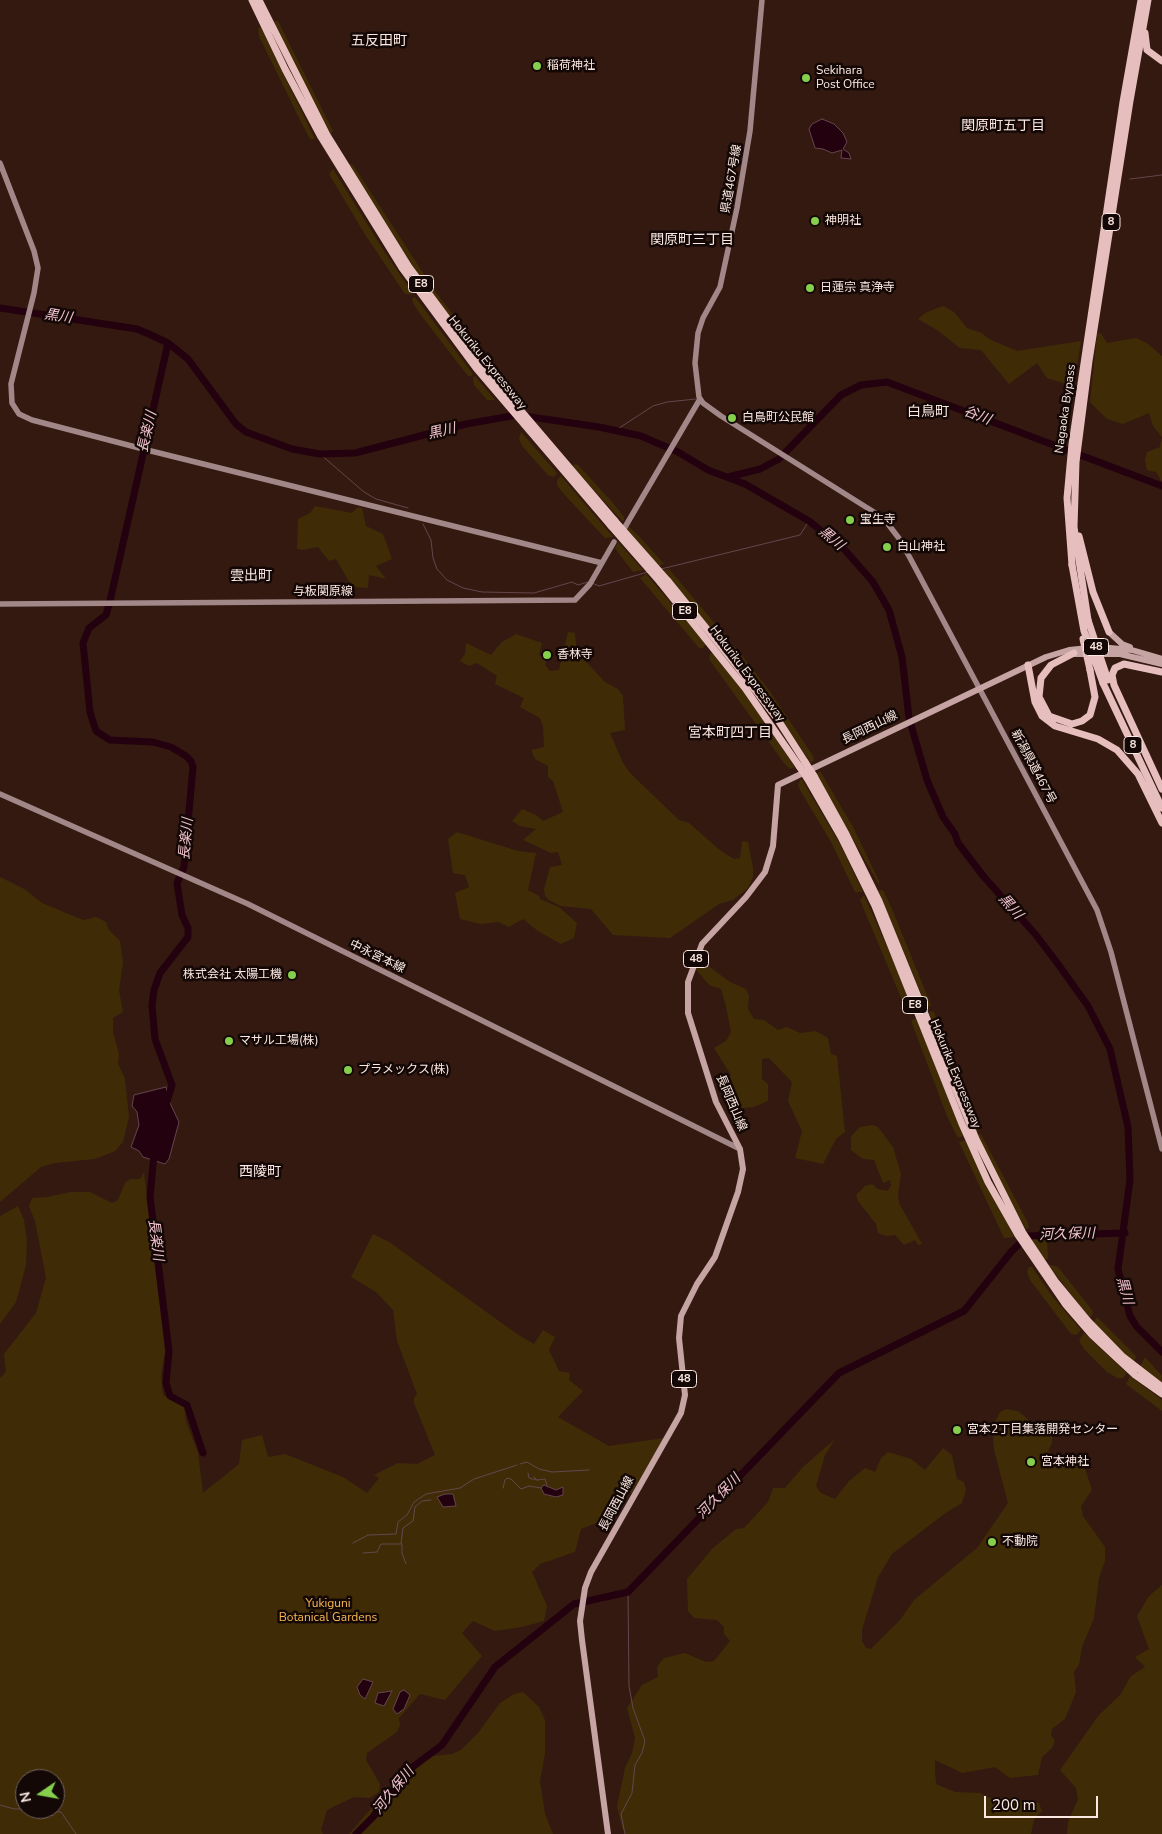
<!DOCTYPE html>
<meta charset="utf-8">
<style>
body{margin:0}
#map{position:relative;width:1162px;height:1834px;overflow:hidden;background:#341910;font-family:"Nunito Sans",sans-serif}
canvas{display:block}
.north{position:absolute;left:15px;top:1769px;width:50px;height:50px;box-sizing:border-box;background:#130805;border:1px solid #70625d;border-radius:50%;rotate:258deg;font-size:14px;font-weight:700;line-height:20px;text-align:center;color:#fce8e2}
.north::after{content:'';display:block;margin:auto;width:18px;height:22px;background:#85cf4d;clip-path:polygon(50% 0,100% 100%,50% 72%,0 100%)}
.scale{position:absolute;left:984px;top:1796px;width:114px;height:22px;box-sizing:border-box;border:2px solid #fce8e2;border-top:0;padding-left:6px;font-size:15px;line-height:18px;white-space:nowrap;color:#fce8e2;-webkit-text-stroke:4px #130805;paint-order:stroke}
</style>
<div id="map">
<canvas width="1162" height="1834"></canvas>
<div class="north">N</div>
<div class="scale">200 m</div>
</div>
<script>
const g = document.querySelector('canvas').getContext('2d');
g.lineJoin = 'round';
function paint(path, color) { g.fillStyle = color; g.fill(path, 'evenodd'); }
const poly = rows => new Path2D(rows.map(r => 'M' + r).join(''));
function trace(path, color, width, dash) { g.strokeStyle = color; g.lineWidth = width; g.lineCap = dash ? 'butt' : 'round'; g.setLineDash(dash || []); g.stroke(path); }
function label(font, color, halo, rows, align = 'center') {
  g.font = font + ' "Nunito Sans","Noto Sans JP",sans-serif'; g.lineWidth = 5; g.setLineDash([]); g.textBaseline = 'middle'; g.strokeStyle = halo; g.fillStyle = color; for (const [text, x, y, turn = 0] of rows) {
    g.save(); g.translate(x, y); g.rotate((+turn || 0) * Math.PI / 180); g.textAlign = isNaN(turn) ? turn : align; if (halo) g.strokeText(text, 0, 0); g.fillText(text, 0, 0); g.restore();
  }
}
paint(poly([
 [274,21,278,21,333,131,331,134,296,70],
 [258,28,261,28,315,139,310,139,299,118,259,36],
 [347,163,353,165,429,282,427,288],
 [333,169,384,251,413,294,405,294,364,233,329,174],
 [434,290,487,359,485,363,430,291],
 [415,297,473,374,471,376,468,376,420,314,413,303,412,299],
 [943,306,954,312,967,328,982,333,989,339,1017,351,1081,341,1073,392,1066,384,1047,378,1037,363,1009,384,981,350,960,348,937,330,918,319,925,313],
 [1100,332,1107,343,1136,338,1148,344,1162,356,1162,437,1153,426,1149,413,1123,424,1107,419,1090,402,1097,334],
 [475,376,495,400,487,400,474,385,473,378],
 [521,432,557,473,554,477,548,475,523,447,519,439],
 [1162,437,1162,482,1156,472,1147,470,1145,460,1147,452,1160,447],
 [575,464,578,465,613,503,624,517,624,520,622,521,572,466],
 [561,476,613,537,605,538,562,492,557,485,557,480],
 [315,506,352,513,358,507,362,508,366,526,383,534,392,559,376,566,386,579,369,575,368,588,352,587,336,559,329,561,318,547,303,550,297,549,298,519,310,513],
 [628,526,638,535,664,564,659,566,626,528],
 [618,542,643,570,633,572,617,551,615,548],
 [669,569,721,631,721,638,719,639,663,570],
 [646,574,706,644,703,648,699,648,640,578],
 [568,632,575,633,577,652,605,682,618,689,623,696,625,730,610,733,623,763,630,773,679,820,689,823,721,851,734,859,740,858,742,841,748,842,753,868,753,877,748,888,733,900,719,904,670,938,613,935,591,909,561,906,549,900,545,896,544,889,550,867,562,865,558,852,551,853,523,840,536,829,520,826,512,821,522,809,536,815,543,821,563,812,553,781,548,777,548,766,535,759,531,750,544,747,543,726,540,718,520,707,524,698,495,684,497,676,477,663,469,666,460,661,465,654,466,643,491,655,502,642,516,634,542,643,539,655,547,659,545,665,550,671,559,670],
 [724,644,730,644,736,648,769,690,813,756,814,760,811,763,774,708],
 [713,653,745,693,795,767,790,769,784,763,709,659,710,654],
 [820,771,853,827,879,881,879,885,816,774],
 [801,778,840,844,863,892,855,892,831,842,800,790,798,785],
 [457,832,518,851,536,853,528,890,539,896,540,899,559,907,577,923,574,938,561,944,538,931,523,919,509,927,498,922,480,924,460,919,455,893,469,887,465,875,453,873,448,839],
 [0,877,26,890,42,903,78,918,84,920,96,917,106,922,109,930,120,941,123,962,119,990,123,1012,113,1018,113,1032,119,1054,118,1063,125,1079,129,1117,123,1142,115,1151,95,1159,55,1163,41,1167,0,1202],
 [878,890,883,890,892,909,931,1005,927,1008],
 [864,895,893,960,914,1014,910,1015,907,1012,860,900],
 [699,959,730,982,746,989,749,996,748,1009,754,1019,764,1020,778,1030,787,1027,800,1033,816,1031,828,1038,831,1054,837,1056,845,1132,836,1139,823,1164,795,1158,802,1131,788,1101,792,1082,769,1058,762,1059,762,1079,768,1084,768,1101,754,1107,742,1108,729,1090,725,1081,731,1075,714,1048,726,1041,731,1032,726,1006,721,989,709,985,695,968],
 [930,1011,934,1012,980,1129,976,1132,929,1013],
 [916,1018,963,1136,958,1138,947,1116,916,1034,911,1021],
 [873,1125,878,1127,893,1147,901,1174,898,1195,899,1203,922,1244,918,1245,915,1240,904,1245,895,1235,886,1236,878,1233,876,1224,858,1201,856,1195,865,1186,872,1184,878,1189,887,1191,891,1186,890,1180,883,1183,874,1160,863,1159,851,1150,851,1136,860,1127],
 [981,1134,1028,1223,1029,1228,1026,1229,1012,1206,977,1135],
 [965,1140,1014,1237,1004,1238,959,1142],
 [144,1172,165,1351,161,1376,163,1395,184,1406,186,1421,198,1453,203,1493,239,1464,242,1440,262,1435,268,1457,285,1454,343,1477,367,1493,379,1478,374,1475,398,1463,417,1464,435,1455,414,1403,414,1398,417,1394,397,1341,393,1310,376,1292,351,1277,373,1234,389,1242,517,1334,534,1344,543,1330,555,1337,549,1350,559,1371,570,1373,569,1380,583,1391,558,1417,609,1446,664,1438,632,1493,615,1491,604,1512,602,1521,581,1529,575,1552,540,1564,532,1572,547,1606,544,1621,522,1627,495,1631,473,1621,462,1633,482,1656,445,1700,420,1694,399,1718,400,1725,397,1732,367,1753,366,1760,380,1784,379,1792,370,1798,354,1797,327,1810,321,1830,323,1834,0,1834,0,1378,6,1372,4,1354,36,1313,46,1278,35,1221,29,1206,32,1198,47,1197,71,1192,90,1192,112,1203,118,1200,125,1183,130,1179,140,1179],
 [25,1779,55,1779,55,1809,25,1809],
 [18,1206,24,1220,27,1240,26,1265,16,1302,0,1324,0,1216],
 [1030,1238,1047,1239,1048,1259,1043,1259],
 [1048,1264,1058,1267,1092,1310,1093,1314,1089,1318],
 [1029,1267,1032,1267,1052,1296,1081,1330,1076,1335,1071,1334,1030,1280,1027,1272],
 [1097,1317,1135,1355,1136,1358,1133,1362,1093,1323],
 [1084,1333,1127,1373,1123,1378,1117,1378,1107,1372,1084,1349,1079,1341],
 [1145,1357,1162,1376,1162,1384,1140,1367],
 [1130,1376,1162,1400,1162,1411,1126,1384],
 [1006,1409,1018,1411,1040,1429,1052,1433,1052,1443,1048,1451,1064,1461,1070,1458,1083,1463,1092,1490,1081,1506,1083,1516,1105,1547,1105,1561,1099,1578,1094,1618,1082,1647,1079,1665,1074,1672,1076,1692,1065,1719,1052,1729,1051,1735,1055,1741,1052,1748,1042,1757,1038,1775,1010,1778,995,1767,962,1773,935,1760,935,1770,936,1784,955,1792,980,1793,992,1799,1007,1797,1026,1803,1039,1803,1042,1811,1034,1820,1031,1834,625,1834,622,1828,617,1806,625,1768,632,1753,635,1738,627,1708,642,1685,658,1677,657,1667,664,1658,685,1653,706,1662,714,1661,730,1641,724,1634,724,1627,717,1620,694,1618,688,1611,687,1579,712,1549,736,1529,744,1528,768,1502,773,1488,785,1488,803,1467,835,1439,825,1455,816,1486,821,1493,835,1499,849,1481,865,1468,875,1472,881,1458,888,1452,911,1459,925,1470,943,1448,952,1455,957,1479,964,1482,966,1490,962,1503,944,1514,892,1554,878,1577,862,1630,862,1641,866,1648,871,1649,900,1620,914,1600,977,1548,1008,1503,994,1450,993,1437,995,1422,1000,1412],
 [1162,1585,1162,1834,1067,1834,1068,1822,1078,1799,1076,1788,1060,1770,1099,1715,1120,1695,1131,1676,1145,1667,1135,1657,1149,1649,1137,1616,1149,1596],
 [523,1692,539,1707,545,1720,545,1754,540,1781,545,1814,553,1834,349,1834,394,1782,422,1757,452,1754,461,1750,478,1733,500,1703,514,1694]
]), '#402b07');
const water = poly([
 [822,119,834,124,843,133,847,142,843,149,849,153,851,159,841,158,842,150,832,153,823,149,815,148,809,129,812,124,822,119],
 [166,1087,170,1103,179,1122,169,1159,165,1164,143,1157,139,1151,131,1147,139,1125,137,1112,132,1106,134,1095,166,1087],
 [544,1485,556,1490,563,1487,563,1495,556,1497,544,1494,541,1488,544,1485],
 [445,1494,453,1494,456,1506,443,1507,437,1497,445,1494],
 [363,1679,373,1682,365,1699,360,1695,357,1687,363,1679],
 [404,1690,410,1695,404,1709,397,1714,393,1709,400,1692,404,1690],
 [392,1691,384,1706,375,1703,378,1693,392,1691]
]);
paint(water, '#24010e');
trace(water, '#65464e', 1);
trace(poly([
 [1130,179,1162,175],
 [616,430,653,406,667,402,696,399],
 [320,454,364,492,376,499,408,508],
 [423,524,431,540,433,558,437,569,447,580,463,588,482,592,534,593,572,582,578,585,588,582],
 [661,569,800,535,809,521],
 [592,583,599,586,648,572],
 [520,1464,527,1462,539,1469,552,1472,589,1470],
 [528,1473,529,1478,537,1480],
 [534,1477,537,1480,545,1479,547,1485],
 [503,1488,505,1480,507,1478,511,1479,521,1489,529,1486,541,1488],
 [353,1543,368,1535,396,1534,398,1522,407,1515,414,1502,426,1494,460,1488,474,1479,517,1465],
 [402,1544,402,1553,406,1564],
 [363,1553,377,1552,381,1544,401,1544,403,1528,413,1521,415,1507,422,1501,431,1500],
 [0,1805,14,1809,33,1809],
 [36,1809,61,1812,76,1834],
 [625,1834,621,1814,632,1793,635,1765,642,1753,645,1741,633,1708,629,1686,628,1592]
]), '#65464e', 1);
trace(poly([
 [0,308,137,329,149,334,168,343,188,359,236,424,246,432,292,449,320,454,355,453,466,424,517,415,599,427,641,436,678,452,708,470,745,484,809,521,844,549,873,582,889,610,902,657,909,718,927,780,943,817,955,834,958,843,984,877,1036,935,1058,964,1088,1006,1110,1049,1128,1127,1130,1180,1118,1269,1130,1316,1137,1327,1162,1352],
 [728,477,760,469,779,459,841,395,861,385,887,382,1162,486],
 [166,1105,172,1085,155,1039,152,1005,154,990,160,973,188,937,188,928,182,915,177,883,184,867,193,767,191,761,186,756,171,747,153,742,110,740,96,731,90,712,83,643,89,628,106,615,110,601,168,343],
 [154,1154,150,1197,169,1351,166,1383,170,1396,187,1405,203,1453],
 [356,1834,373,1817,410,1769,442,1745,495,1667,574,1604,628,1592,839,1373,964,1311,1011,1252,1027,1236,1125,1233]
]), '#24010e', 7);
trace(poly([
 [762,0,750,131,737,208,720,287,703,318,698,333,695,363,699,397,703,403,721,416,877,514,888,524,901,541,1097,910,1111,952,1162,1149],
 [0,163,34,251,38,268,34,293,11,384,12,403,19,414,32,420,147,450,602,563],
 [625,527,700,399],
 [0,604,575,600,590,584,614,542],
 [0,794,248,904,740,1149]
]), '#a18787', 5.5);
trace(poly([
 [1109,632,1122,644,1130,647],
 [1071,654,1120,654,1162,664],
 [608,1834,582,1640,580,1621,585,1588,591,1572,681,1413,685,1395,679,1338,681,1316,697,1284,715,1257,738,1192,743,1169,740,1149,716,1102,688,1013,688,982,702,944,746,897,765,872,773,846,778,785,1046,657,1069,650,1099,647,1132,650,1162,659]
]), '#c5a4a3', 6);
trace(poly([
 [252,0,285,69,321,137,402,268,476,368,611,526],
 [259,0,327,135,409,267,482,365,615,521],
 [1145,33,1147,50,1162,61],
 [1079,536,1093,592,1109,632],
 [1072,565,1067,498,1072,444,1123,102,1141,0],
 [668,581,736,665,778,720,805,762],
 [660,582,745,688,799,766],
 [1088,620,1074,527,1076,462,1089,361,1130,101,1148,0],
 [1074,653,1051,665,1041,678,1039,697,1049,716,1072,724,1082,721,1090,715,1095,697,1090,670],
 [1028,665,1035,702,1042,716,1055,726,1098,739,1117,750,1138,774,1162,823],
 [1162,672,1124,664,1115,668,1112,675,1114,685,1162,789],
 [1103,683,1162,808],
 [814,776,846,834,879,901,976,1139,1023,1233,1055,1281,1088,1321,1122,1356,1162,1387],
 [807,778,841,837,875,906,962,1124,988,1182,1018,1235,1066,1305,1092,1335,1135,1375,1162,1394]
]), '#e6bebd', 7);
trace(poly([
 [615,521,668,581],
 [611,526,660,582],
 [1072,565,1084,631,1103,683],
 [1088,620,1108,680],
 [1083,639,1090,670],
 [805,762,814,776],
 [799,766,807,778]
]), '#e6bebd', 7);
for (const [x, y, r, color] of [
 [537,66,5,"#85cf4d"],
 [806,78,5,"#85cf4d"],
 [815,221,5,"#85cf4d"],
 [810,288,5,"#85cf4d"],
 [732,418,5,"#85cf4d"],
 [850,520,5,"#85cf4d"],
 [887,547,5,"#85cf4d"],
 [547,655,5,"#85cf4d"],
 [292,975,5,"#85cf4d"],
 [229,1041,5,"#85cf4d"],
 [348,1070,5,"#85cf4d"],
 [957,1430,5,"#85cf4d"],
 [1031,1462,5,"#85cf4d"],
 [992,1542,5,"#85cf4d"]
]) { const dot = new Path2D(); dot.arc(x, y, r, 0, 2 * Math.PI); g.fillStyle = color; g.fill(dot); trace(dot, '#130805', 2); }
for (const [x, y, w] of [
 [1111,222,18],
 [421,284,25],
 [685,611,25],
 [1096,647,25],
 [1133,745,18],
 [696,959,25],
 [915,1005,25],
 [684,1379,25]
]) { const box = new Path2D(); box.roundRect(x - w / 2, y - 8.5, w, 17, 4); g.fillStyle = '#130805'; g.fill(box); trace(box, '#fce8e2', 1); }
label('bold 11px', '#fce8e2', null, [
 ["8",1111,222],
 ["E8",421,284],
 ["E8",685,611],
 ["48",1096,647],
 ["8",1133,745],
 ["48",696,959],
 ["E8",915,1005],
 ["48",684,1379]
]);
label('12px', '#fce8e2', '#130805', [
 ["稲荷神社",547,66],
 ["Sekihara",816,71],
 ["Post Office",816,85],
 ["神明社",825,221],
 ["日蓮宗 真浄寺",820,288],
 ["白鳥町公民館",742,418],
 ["宝生寺",860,520],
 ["白山神社",897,547],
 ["香林寺",557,655],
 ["株式会社 太陽工機",282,975,"right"],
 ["マサル工場(株)",239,1041],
 ["プラメックス(株)",358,1070],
 ["宮本2丁目集落開発センター",967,1430],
 ["宮本神社",1041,1462],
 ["不動院",1002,1542]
], 'left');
label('12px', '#fce8e2', '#130805', [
 ["県道467号線",732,179,-80],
 ["Hokuriku Expressway",487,363,51],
 ["Nagaoka Bypass",1066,409,-82],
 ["与板関原線",323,592],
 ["Hokuriku Expressway",747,674,53],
 ["長岡西山線",870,728,-26],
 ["新潟県道467号",1033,767,62],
 ["中永宮本線",377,957,26],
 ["Hokuriku Expressway",955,1074,68],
 ["長岡西山線",731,1103,67],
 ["長岡西山線",617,1504,-62]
]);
label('12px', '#f9b84f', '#130805', [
 ["Yukiguni",328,1604],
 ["Botanical Gardens",328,1618]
]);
label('14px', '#fce8e2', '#130805', [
 ["五反田町",379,42],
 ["関原町五丁目",1003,127],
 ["関原町三丁目",692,241],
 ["白鳥町",928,413],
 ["雲出町",251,577],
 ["宮本町四丁目",730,734],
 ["西陵町",260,1173]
]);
label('italic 14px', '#f1c2cf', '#130805', [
 ["黒川",58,317,9],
 ["谷川",977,416,21],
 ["長楽川",148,432,-77],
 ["黒川",442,432,-13],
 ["黒川",831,539,40],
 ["長楽川",187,839,-85],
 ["黒川",1010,907,49],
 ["河久保川",1067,1235,-2],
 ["長楽川",155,1240,83],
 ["黒川",1124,1291,75],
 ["河久保川",719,1497,-46],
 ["河久保川",394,1791,-51]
]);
</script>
